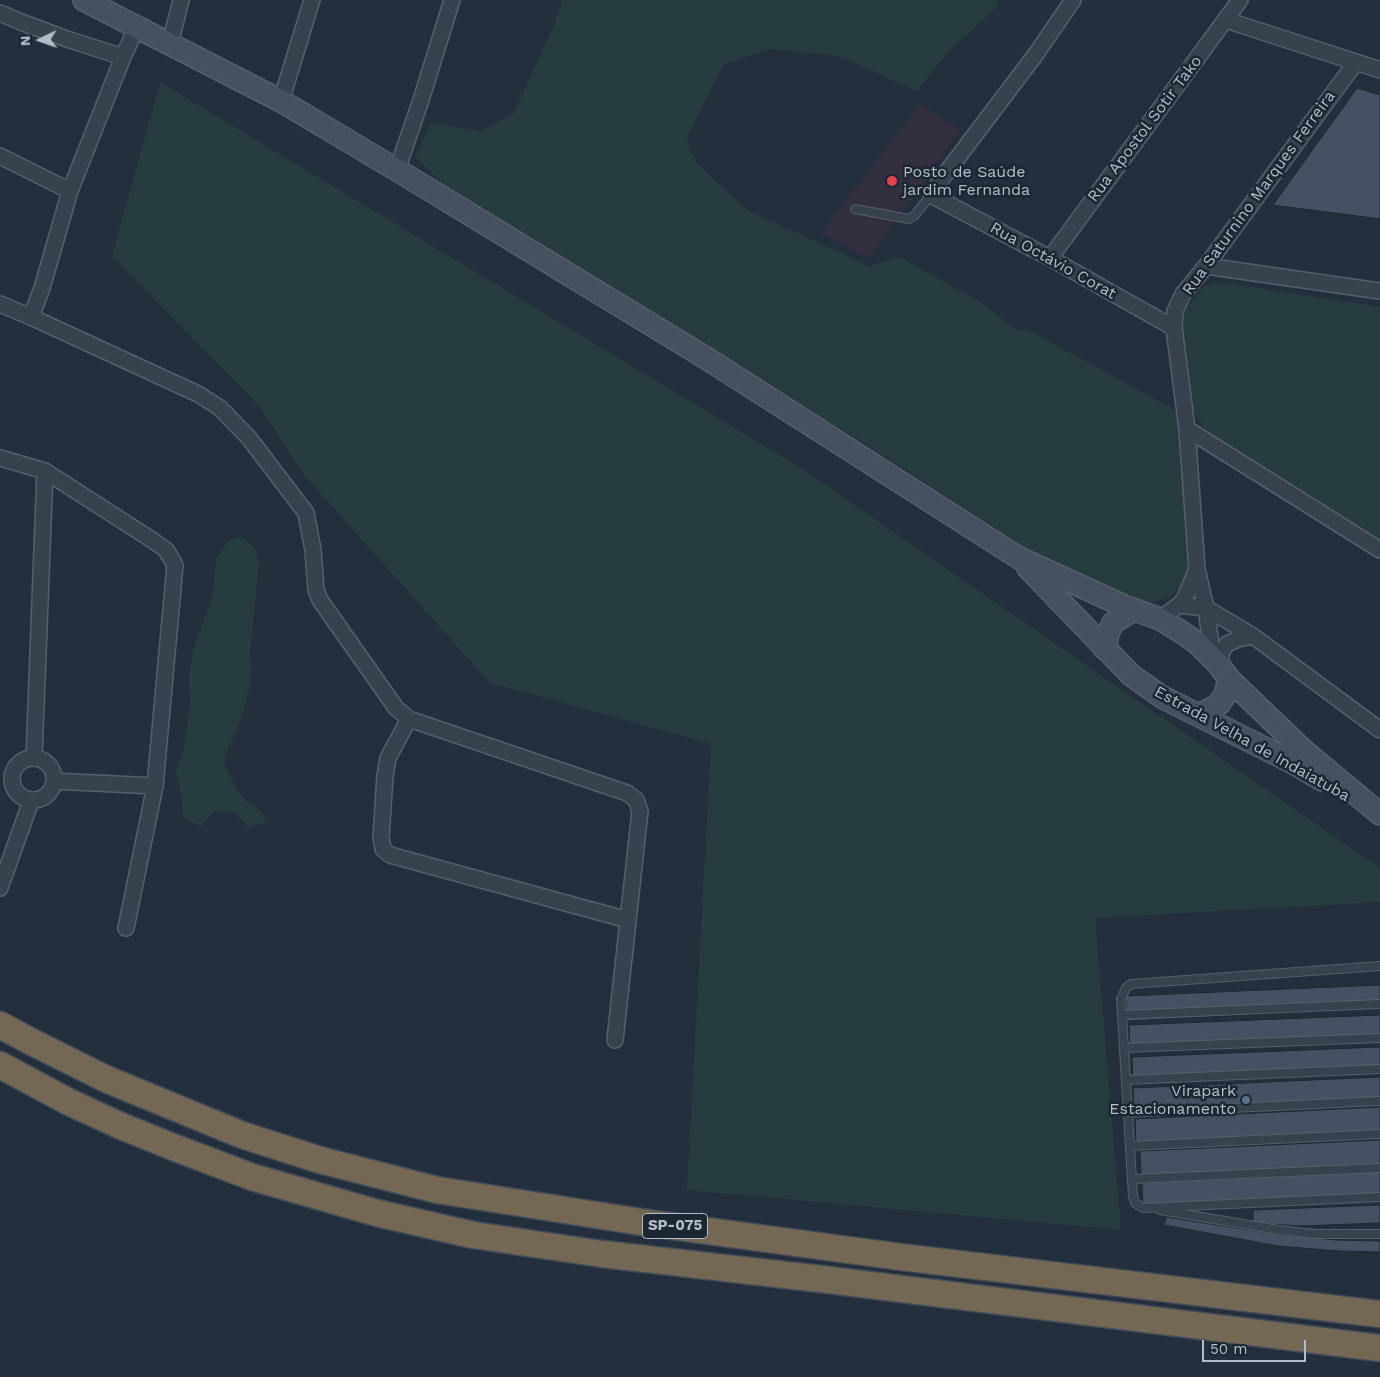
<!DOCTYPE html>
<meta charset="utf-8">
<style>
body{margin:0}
#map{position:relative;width:1380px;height:1377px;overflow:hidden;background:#242f3e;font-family:"Work Sans",sans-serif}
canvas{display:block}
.north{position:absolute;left:15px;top:15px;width:50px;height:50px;-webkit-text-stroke:4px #1d2633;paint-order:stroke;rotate:267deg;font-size:14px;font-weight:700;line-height:20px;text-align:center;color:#b4bcc9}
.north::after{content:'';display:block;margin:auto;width:18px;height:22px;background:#b4bcc9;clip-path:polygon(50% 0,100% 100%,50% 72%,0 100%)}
.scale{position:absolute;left:1202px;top:1340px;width:104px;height:22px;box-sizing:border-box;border:2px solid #b4bcc9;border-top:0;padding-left:6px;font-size:15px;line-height:18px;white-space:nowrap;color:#b4bcc9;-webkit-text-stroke:4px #1d2633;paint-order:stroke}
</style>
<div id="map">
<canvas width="1380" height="1377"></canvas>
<div class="north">N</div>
<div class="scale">50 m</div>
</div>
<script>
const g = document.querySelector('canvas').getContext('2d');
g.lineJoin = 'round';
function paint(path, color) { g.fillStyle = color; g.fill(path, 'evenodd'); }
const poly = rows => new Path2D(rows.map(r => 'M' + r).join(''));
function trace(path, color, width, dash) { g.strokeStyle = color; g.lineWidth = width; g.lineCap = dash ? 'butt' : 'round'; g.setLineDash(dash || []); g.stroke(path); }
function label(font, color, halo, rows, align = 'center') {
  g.font = font + ' "Work Sans",sans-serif'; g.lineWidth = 5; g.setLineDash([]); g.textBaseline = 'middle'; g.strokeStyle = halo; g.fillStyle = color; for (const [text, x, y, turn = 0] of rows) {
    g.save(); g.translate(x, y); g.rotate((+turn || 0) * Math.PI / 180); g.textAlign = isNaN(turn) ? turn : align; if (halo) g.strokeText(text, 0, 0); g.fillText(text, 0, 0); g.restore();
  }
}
paint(poly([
 [920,104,960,130,868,259,821,233]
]), '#32303f');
paint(poly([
 [562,0,998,0,997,7,948,52,917,91,839,56,770,49,723,65,687,137,690,150,699,165,747,210,869,266,899,257,981,302,1008,324,1019,331,1025,329,1032,332,1177,411,1190,575,1169,598,1144,604,1037,556,877,451,461,202,415,156,431,123,479,131,513,115,554,25],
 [160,82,798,466,1380,868,1380,902,1095,918,1121,1230,687,1190,711,744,490,683,304,475,259,406,112,256],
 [1215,283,1226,283,1380,307,1380,541,1210,433,1204,428,1194,413,1182,329,1182,320,1187,308,1201,289,1205,286],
 [236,538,244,538,255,548,259,565,250,652,251,682,240,722,227,751,224,763,238,791,247,802,254,805,269,820,249,828,235,813,215,811,201,827,183,817,181,794,176,773,185,743,190,698,189,678,193,649,212,598,216,559,227,542]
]), '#263c3f');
const building = poly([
 [1357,88,1380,95,1380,219,1273,205,1357,88],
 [1380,985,1380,1008,1127,1021,1126,996,1380,985],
 [1380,1015,1380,1038,1130,1050,1129,1025,1380,1015],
 [1380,1047,1380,1070,1133,1082,1132,1057,1380,1047],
 [1380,1077,1380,1101,1134,1113,1133,1088,1380,1077],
 [1380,1107,1380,1132,1136,1144,1135,1119,1380,1107],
 [1380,1140,1380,1164,1141,1175,1140,1151,1380,1140],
 [1380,1172,1380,1197,1143,1208,1142,1183,1380,1172],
 [1380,1205,1380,1223,1299,1226,1253,1223,1253,1210,1380,1205],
 [1166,1217,1281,1235,1336,1240,1380,1241,1380,1252,1338,1251,1278,1246,1164,1225,1166,1217]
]);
paint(building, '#455162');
trace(building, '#1f2835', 1);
const lane = poly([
 [855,209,909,219,914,216,931,195],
 [1380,966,1131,984,1126,988,1121,999,1133,1196,1135,1203,1143,1208,1380,1197],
 [1122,1015,1380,1004],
 [1124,1048,1380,1038],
 [1126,1080,1380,1069],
 [1128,1113,1380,1101],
 [1130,1146,1380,1134],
 [1132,1179,1380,1168],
 [1160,1210,1279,1230,1313,1234,1380,1234]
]);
const street = poly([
 [1073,0,1036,54,940,181,931,195,1050,258,1174,328],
 [0,13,21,22,67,39,123,57,137,27],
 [1226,20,1380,70],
 [170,44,181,0],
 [281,101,312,0],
 [0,156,70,191],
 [397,170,421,100,452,0],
 [1050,258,1240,0],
 [1206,266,1380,291],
 [0,304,31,317,198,394,220,408,249,438,306,513,313,550,316,590,320,600,396,708,409,719,627,793,636,800,640,811,615,1040],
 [31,317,42,288,70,191,123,57],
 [1187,429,1380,550],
 [0,458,45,471,152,540,166,550,175,565,155,786,126,928],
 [1179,605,1185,598,1197,569],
 [1160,619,1179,605,1206,608,1253,636,1380,730],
 [1213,659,1206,608,1197,569,1187,429,1174,328,1175,311,1183,294,1206,266,1356,62],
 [1219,665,1222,651,1227,644,1238,639,1253,636],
 [409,719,388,758,385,776,381,837,383,849,390,855,628,920],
 '12 779a21 21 0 1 1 42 0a21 21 0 1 1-42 0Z',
 [34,758,45,471],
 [54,781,155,786],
 [0,888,31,801]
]);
const secondary = poly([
 [84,0,281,101,397,170,706,358,1019,558,1124,606,1160,619,1183,633,1197,643,1219,665,1229,679,1303,750,1380,814],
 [1028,568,1131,675,1162,697,1290,761,1322,780],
 [1105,649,1108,633,1113,623,1133,610],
 [1196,714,1206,712,1219,704,1225,695,1229,679]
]);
const highway = poly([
 [0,1025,30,1041,106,1079,242,1135,320,1160,437,1190,641,1222,901,1257,1380,1314],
 [0,1065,69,1102,121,1126,173,1147,252,1177,377,1213,473,1235,602,1254,821,1279,1380,1348]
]);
trace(lane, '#565f6c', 10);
trace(street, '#565f6c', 18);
trace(secondary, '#565f6c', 24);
trace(highway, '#434c59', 29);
trace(lane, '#38414e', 8);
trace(street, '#38414e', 15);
trace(secondary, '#465061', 21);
trace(highway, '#746855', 26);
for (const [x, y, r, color] of [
 [892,181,6,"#e0444e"],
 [1246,1100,5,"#5c6f8a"]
]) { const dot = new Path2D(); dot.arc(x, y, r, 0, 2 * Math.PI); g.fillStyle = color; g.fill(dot); trace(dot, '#1d2633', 2); }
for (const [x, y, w] of [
 [675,1226,65]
]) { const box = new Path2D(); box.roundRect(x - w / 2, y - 12.5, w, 25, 4); g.fillStyle = '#1d2633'; g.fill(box); trace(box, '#b4bcc9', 1); }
label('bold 15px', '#b4bcc9', null, [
 ["SP-075",675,1226]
]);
label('16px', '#b4bcc9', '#1d2633', [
 ["Rua Apostol Sotir Tako",1145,129,-53],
 ["Rua Saturnino Marques Ferreira",1259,193,-54],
 ["Rua Octávio Corat",1053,261,29],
 ["Estrada Velha de Indaiatuba",1252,744,29]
]);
label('16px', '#b4bcc9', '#1d2633', [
 ["Posto de Saúde",903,172],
 ["jardim Fernanda",903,190],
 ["Virapark",1236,1091,"right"],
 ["Estacionamento",1236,1109,"right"]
], 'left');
</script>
